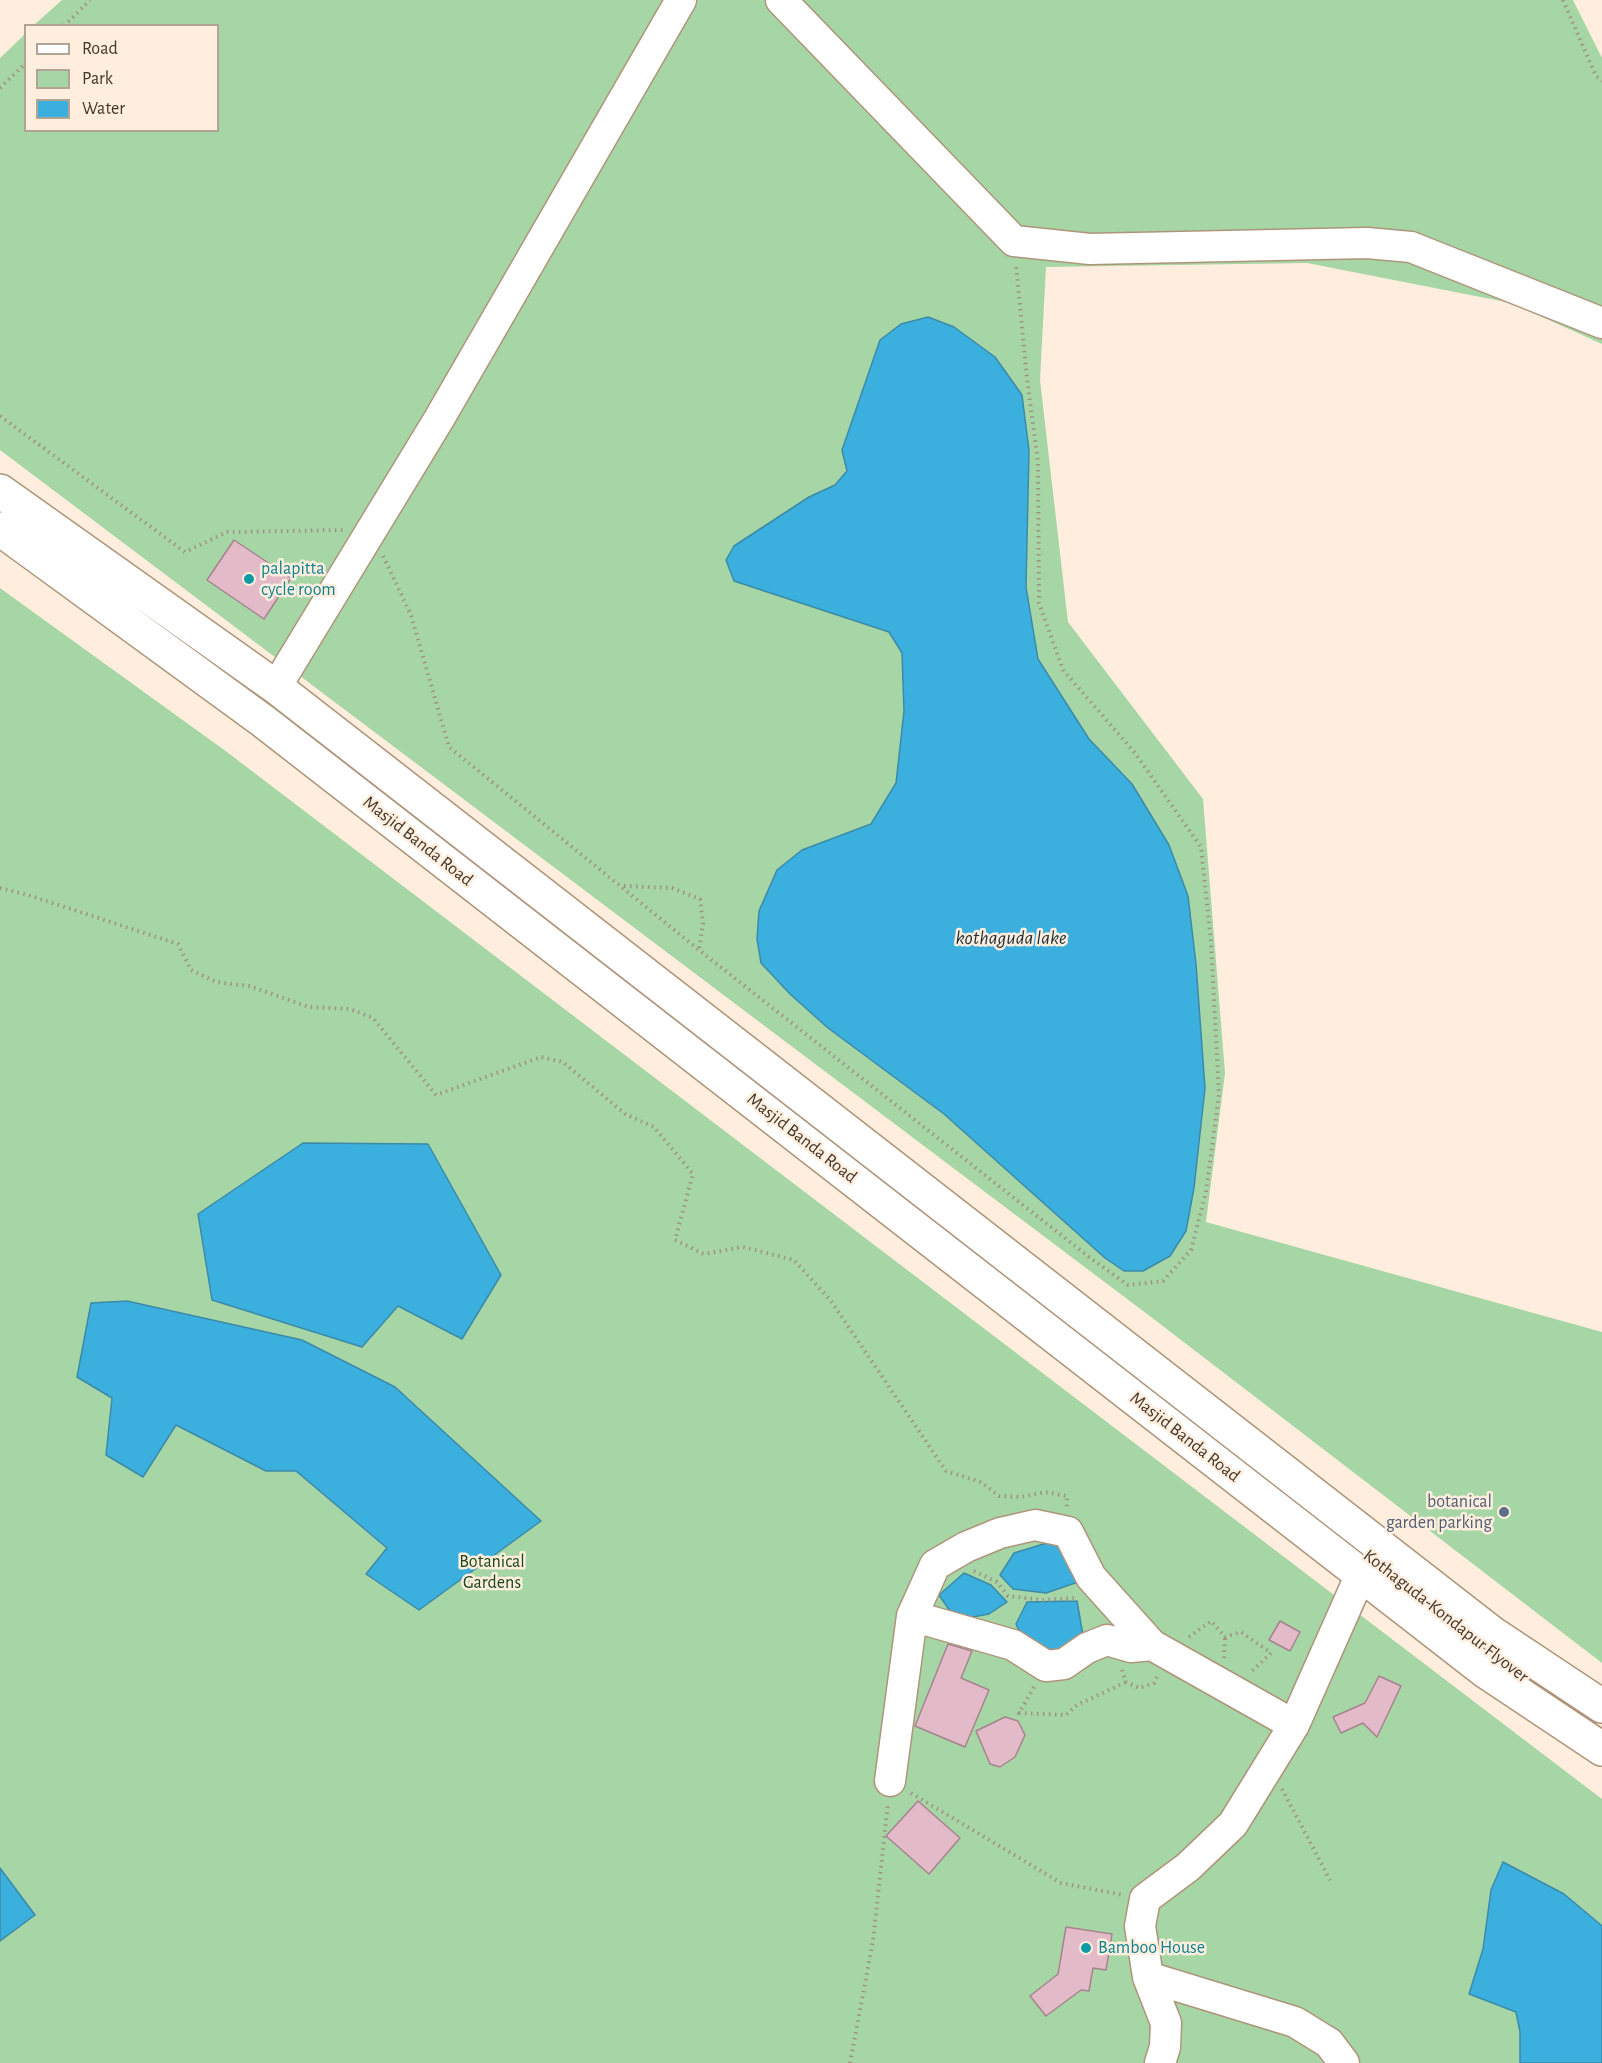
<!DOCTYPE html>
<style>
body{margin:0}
#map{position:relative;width:1602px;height:2063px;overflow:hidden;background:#fed;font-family:"Alegreya Sans",sans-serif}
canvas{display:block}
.legend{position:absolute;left:24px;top:24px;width:195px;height:108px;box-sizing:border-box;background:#fed;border:2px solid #b2a495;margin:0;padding:8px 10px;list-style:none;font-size:18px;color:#3f3529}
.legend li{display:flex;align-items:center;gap:12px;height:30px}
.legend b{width:30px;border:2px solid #b2a495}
</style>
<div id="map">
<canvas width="1602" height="2063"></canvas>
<ul class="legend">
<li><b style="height:8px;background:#fff"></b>Road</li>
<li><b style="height:16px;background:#a7d6a6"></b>Park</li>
<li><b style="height:16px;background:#3bafde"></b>Water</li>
</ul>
</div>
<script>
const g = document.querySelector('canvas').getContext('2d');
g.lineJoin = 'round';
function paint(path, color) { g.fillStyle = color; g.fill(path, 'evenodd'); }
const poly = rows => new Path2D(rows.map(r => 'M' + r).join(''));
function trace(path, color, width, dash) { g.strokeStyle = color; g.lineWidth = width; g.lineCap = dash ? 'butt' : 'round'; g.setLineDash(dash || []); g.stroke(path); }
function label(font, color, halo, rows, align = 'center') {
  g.font = font + ' "Alegreya Sans",sans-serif'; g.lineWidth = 5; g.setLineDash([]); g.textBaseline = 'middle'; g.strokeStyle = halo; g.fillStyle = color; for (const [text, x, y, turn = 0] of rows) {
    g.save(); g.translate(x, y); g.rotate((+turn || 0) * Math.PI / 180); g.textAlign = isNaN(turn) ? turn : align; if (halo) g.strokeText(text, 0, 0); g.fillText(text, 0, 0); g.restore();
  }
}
paint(poly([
 [62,0,1573,0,1602,58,1602,344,1511,303,1307,263,1046,267,1040,380,1068,622,1203,799,1225,1073,1206,1222,1602,1332,1602,1663,1151,1317,0,450,0,58,25,34,26,130,218,130,218,26,34,25],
 [0,588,227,752,1602,1799,1602,2063,0,2063]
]), '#a7d6a6');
const water = poly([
 [928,317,954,327,995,357,1022,395,1029,450,1026,587,1038,659,1089,739,1132,784,1169,845,1188,896,1196,964,1205,1088,1194,1188,1186,1231,1170,1256,1143,1271,1124,1271,1105,1258,944,1114,828,1028,790,994,761,963,757,939,759,911,777,870,802,850,871,824,896,783,904,711,902,653,889,632,734,581,726,560,734,546,809,497,835,485,847,471,842,450,880,340,901,324,928,317],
 [303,1143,428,1144,501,1275,462,1339,398,1306,362,1347,212,1300,198,1214,303,1143],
 [127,1301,302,1340,395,1387,541,1521,419,1610,366,1574,387,1548,296,1471,266,1471,176,1425,143,1477,106,1455,112,1398,77,1377,91,1303,127,1301],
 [1060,1539,1078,1582,1046,1593,1013,1589,1000,1575,1014,1553,1060,1539],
 [964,1573,991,1585,1007,1602,989,1614,956,1620,939,1595,964,1573],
 [1077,1601,1084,1641,1053,1657,1024,1642,1016,1624,1027,1602,1077,1601],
 [1503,1862,1564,1894,1602,1926,1602,2063,1520,2063,1520,2032,1516,2012,1469,1994,1483,1949,1491,1890,1503,1862],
 [0,1868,35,1915,0,1941,0,1868]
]);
paint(water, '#3bafde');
trace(water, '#3c8aa8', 1.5);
const building = poly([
 [234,540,291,578,264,619,207,580,234,540],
 [1280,1621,1300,1632,1290,1651,1269,1640,1280,1621],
 [948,1644,972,1651,961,1678,989,1690,965,1747,915,1726,948,1644],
 [1379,1676,1401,1686,1377,1737,1363,1723,1341,1733,1333,1717,1365,1703,1379,1676],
 [1005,1717,1018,1721,1025,1735,1015,1757,1000,1767,990,1764,976,1731,1005,1717],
 [918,1801,960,1838,929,1874,886,1836,918,1801],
 [1066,1927,1112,1934,1106,1970,1093,1968,1089,1991,1081,1990,1046,2016,1030,1996,1058,1974,1066,1927]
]);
paint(building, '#e2bac8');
trace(building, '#a7838f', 1.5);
const minor = poly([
 [781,0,1014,241,1090,249,1367,243,1411,247,1602,323],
 [276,687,439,419,681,0],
 [912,1616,1013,1645,1046,1666,1064,1664,1087,1648,1107,1640,1131,1647,1152,1645],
 [890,1781,912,1616,935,1565,966,1547,1000,1533,1035,1525,1068,1532,1091,1577,1152,1645,1294,1725],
 [1148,1977,1295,2022,1329,2043,1344,2063],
 [1160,2063,1165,2047,1166,2023,1148,1977,1140,1926,1145,1899,1188,1867,1233,1824,1294,1725,1361,1574]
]);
const major = poly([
 [0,491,276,687,1492,1633,1602,1706],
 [0,529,263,721,1485,1671,1602,1749]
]);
trace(minor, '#ae957a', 33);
trace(major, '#ae957a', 36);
trace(poly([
 [1563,0,1596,76,1602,81],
 [64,26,90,0],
 [0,88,26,63],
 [0,416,185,552,227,532,343,530],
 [383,556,411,615,449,747,699,950,1089,1257,1128,1285,1163,1281,1191,1250,1206,1192,1219,1094,1211,942,1201,847,1135,753,1063,670,1039,603,1038,462,1027,379,1016,265],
 [624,886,672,888,700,899,703,924,699,950],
 [0,888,28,895,178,944,191,970,216,982,249,986,309,1007,350,1009,373,1018,436,1095,541,1057,563,1062,625,1114,654,1127,693,1174,675,1240,704,1254,743,1247,794,1260,831,1301,946,1471,981,1482,999,1496,1021,1497,1045,1492,1067,1496,1067,1509],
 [974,1571,997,1582,1008,1596,1043,1600,1076,1598],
 [1189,1637,1211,1621,1225,1637,1241,1632,1271,1653,1251,1672],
 [1224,1658,1225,1637],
 [1122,1670,1126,1682,1139,1688,1154,1683,1157,1677],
 [1034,1687,1019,1713,1066,1715,1077,1705,1126,1682],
 [1282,1789,1330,1880],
 [911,1793,1061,1883,1123,1895],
 [850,2063,873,1941,888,1803]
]), '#9f9283', 4, [1.5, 4.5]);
trace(minor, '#fff', 30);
trace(major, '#fff', 33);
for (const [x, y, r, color] of [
 [249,579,6,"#0f9aa8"],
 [1504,1512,6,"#5c6f8a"],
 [1086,1948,6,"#0f9aa8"]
]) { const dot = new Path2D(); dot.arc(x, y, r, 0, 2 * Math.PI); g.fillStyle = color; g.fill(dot); trace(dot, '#fed', 2); }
label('18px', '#0d838f', '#fed', [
 ["palapitta",261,569],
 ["cycle room",261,590],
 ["Bamboo House",1098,1948]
], 'left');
label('18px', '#3f3529', '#fed', [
 ["Masjid Banda Road",418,841,38],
 ["Masjid Banda Road",802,1138,38],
 ["Masjid Banda Road",1185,1437,38],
 ["Kothaguda-Kondapur Flyover",1446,1616,38]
]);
label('18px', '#4e5e75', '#fed', [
 ["botanical",1492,1502],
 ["garden parking",1492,1523]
], 'right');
label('18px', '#174719', '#fed', [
 ["Botanical",492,1562],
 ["Gardens",492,1583]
]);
label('italic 20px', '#1a2e37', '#fed', [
 ["kothaguda lake",1011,938]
]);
</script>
